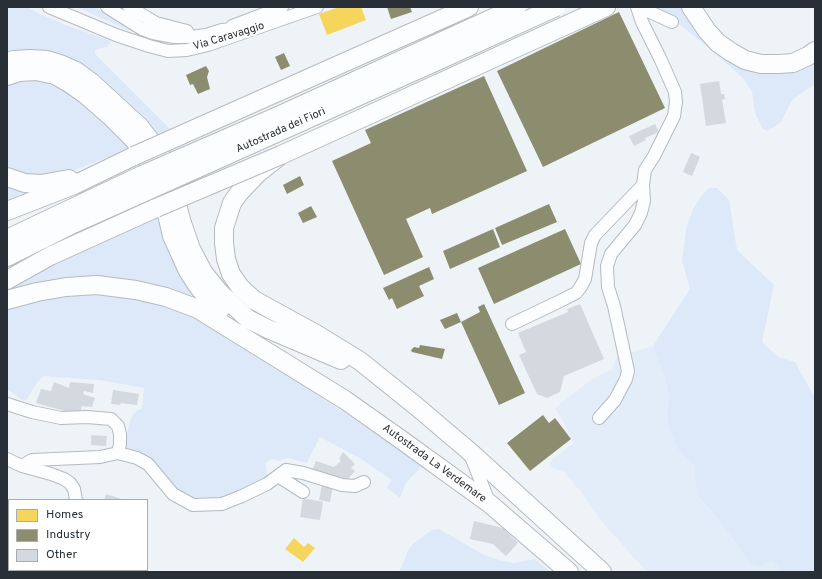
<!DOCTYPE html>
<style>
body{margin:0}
#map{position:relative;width:822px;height:579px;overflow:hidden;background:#eef3f8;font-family:Overpass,sans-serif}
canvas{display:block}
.frame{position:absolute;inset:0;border:8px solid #282f37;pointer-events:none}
.legend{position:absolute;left:8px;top:499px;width:140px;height:72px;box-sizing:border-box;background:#fff;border:1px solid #a9acaf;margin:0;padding:5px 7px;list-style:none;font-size:12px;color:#282f37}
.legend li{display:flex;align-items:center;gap:8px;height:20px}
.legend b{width:20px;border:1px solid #a9acaf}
</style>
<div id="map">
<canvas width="822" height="579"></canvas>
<div class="frame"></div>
<ul class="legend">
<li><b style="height:11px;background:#f6d55c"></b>Homes</li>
<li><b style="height:11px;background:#8c8c6e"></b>Industry</li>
<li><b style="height:11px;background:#d4d9df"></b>Other</li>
</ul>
</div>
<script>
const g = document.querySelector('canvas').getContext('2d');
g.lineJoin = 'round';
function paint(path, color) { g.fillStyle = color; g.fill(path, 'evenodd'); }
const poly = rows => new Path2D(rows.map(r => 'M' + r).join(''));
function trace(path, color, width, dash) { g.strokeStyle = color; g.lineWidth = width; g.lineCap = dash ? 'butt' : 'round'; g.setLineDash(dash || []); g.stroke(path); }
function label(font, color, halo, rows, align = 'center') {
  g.font = font + ' Overpass,sans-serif'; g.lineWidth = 4; g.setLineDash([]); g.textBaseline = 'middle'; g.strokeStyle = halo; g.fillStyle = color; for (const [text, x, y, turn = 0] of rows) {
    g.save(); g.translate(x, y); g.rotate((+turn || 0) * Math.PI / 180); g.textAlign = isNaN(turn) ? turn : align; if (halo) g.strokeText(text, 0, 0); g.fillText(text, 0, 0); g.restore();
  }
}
paint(poly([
 [653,346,665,378,669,398,667,412,687,459,695,465,694,477,699,497,715,515,751,564,760,566,772,561,782,572,647,572,604,524,580,491,563,471,549,467,552,460,568,447,574,444,563,421,555,408,591,380,612,369,617,357]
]), '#e3ecf9');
paint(poly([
 [7,7,27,7,42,15,71,27,111,41,108,46,95,50,95,54,170,129,156,135,7,54],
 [76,7,95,7,135,33],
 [658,7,683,7,745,69,764,74,787,73,806,68,815,63,815,84,793,99,780,123,768,131,763,129,755,113,752,92,743,78,709,48],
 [28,76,61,83,130,147,121,152,72,171,37,178,7,169,7,81],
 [7,184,40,189,7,205],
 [709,188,717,188,729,200,737,250,774,285,762,342,778,357,795,362,815,398,815,572,782,572,772,561,760,566,751,564,715,515,699,497,694,477,695,466,687,459,677,447,669,427,667,412,669,398,665,378,653,346,690,289,682,260,686,230,688,222,694,207,703,194],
 [159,214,204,306,177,293,7,293,7,290,23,279],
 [90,294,127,297,172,306,210,323,263,357,422,466,406,483,400,498,387,488,391,480,363,460,320,437,307,463,287,458,279,461,272,459,266,463,267,478,249,488,224,497,192,500,184,497,125,451,126,438,131,418,135,412,142,408,144,388,99,380,44,376,38,381,26,400,22,400,7,389,7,306,56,296],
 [439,529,484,555,499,560,514,563,535,559,550,572,399,572,409,549,414,543,432,530]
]), '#dde9f9');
paint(poly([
 [339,7,361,7,366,20,327,35,319,14],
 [294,538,304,547,308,543,315,548,303,562,285,549]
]), '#f6d55c');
paint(poly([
 [387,7,410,7,412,12,391,19],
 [619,12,665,108,543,167,497,71],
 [284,53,290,66,281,70,275,57],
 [206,66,209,71,207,77,210,89,198,94,193,84,190,85,186,75],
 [484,76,527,171,432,214,430,208,406,219,423,257,384,275,332,161,371,143,365,130],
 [300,176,304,185,287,194,283,185],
 [549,204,557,222,502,245,495,228],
 [311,206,317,217,303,223,298,213],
 [493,229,500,247,450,269,443,251],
 [565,229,581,264,494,304,478,268],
 [429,267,434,279,419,286,424,296,397,309,392,298,389,300,383,288],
 [484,304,525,393,499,405,461,322,480,312,478,307],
 [457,313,461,322,445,329,440,320],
 [420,345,445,349,442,359,412,352,411,350,414,347,419,348],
 [543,415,549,423,555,418,571,439,530,471,507,443]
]), '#8c8c6e');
paint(poly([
 [719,81,721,94,724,94,725,99,722,100,726,123,706,126,700,84],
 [655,124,659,132,645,138,646,140,634,146,629,136],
 [691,153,700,157,692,176,683,172],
 [580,304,604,359,564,376,560,392,547,398,537,394,519,355,526,352,518,333,568,312,567,309],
 [54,382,69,388,70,382,94,384,93,393,84,391,83,394,95,398,92,407,82,406,79,415,36,403,41,389,51,391],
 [113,390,139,394,137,405,121,403,120,405,111,404],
 [91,435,107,436,106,446,91,445],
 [343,452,355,464,351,468,355,471,346,481,341,477,339,479,332,475,312,470,316,461,334,467,341,461,339,459],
 [322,485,333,486,330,502,319,500],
 [106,494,125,500,104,500],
 [303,498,323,502,320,520,300,517],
 [474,521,499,527,504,529,518,543,506,556,493,544,470,539]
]), '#d4d9df');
const minor = poly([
 [49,7,116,35,149,46,168,51,187,50,208,45,317,7],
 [107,7,142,29,153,33,174,37,190,37,206,35,222,30,242,28],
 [129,7,156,23,187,31],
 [639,7,672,22],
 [232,26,282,7],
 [512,324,558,302,576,293,580,288,585,279,591,243,595,235,643,185],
 [7,404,32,412,61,418,87,417,111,419,118,426,120,434,120,444,118,453],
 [599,418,615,400,626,379,628,371,614,306,608,287,607,266,611,254,635,225,641,213,644,201,643,185,645,170,654,156,674,116,676,102,675,92,660,58,642,22,637,7],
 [470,454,489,502],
 [7,459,22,466,51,474,64,479,70,483,74,489,76,500],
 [22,466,32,460,100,457,118,453,137,458,148,464,173,494,193,505,222,504,242,496,267,484,286,470,303,473,342,485,355,486,364,482],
 [278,476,303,492],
 [7,547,9,547],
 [85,570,85,572]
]);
const highway = poly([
 [691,7,707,31,718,43,731,52,745,60,761,64,779,64,793,63,808,56,815,51],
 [451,15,469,7],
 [7,62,14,60,30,59,47,60,60,64,76,71,91,82,140,127,159,152,170,176,181,220,191,249,203,272,219,292,248,319,268,329,341,360],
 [7,76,19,72,36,71,55,75,69,83,86,95,110,116,135,141,151,165,156,176,161,188,172,236,188,271,197,285,208,299,220,310],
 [7,177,25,183,41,184,69,179],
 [7,211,74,185,134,156],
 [7,239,142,175],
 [7,257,73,224,149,190],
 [7,280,50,256,156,208],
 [7,300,37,292,66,287,97,285,136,290,166,297,198,309,345,400,403,441,490,504,569,572],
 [602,572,469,451,416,406,360,361,316,334,254,300,240,287,231,274,226,259,224,243,224,228,232,203,239,193,257,174,281,155,606,7]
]);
trace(minor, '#b5bac1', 14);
trace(highway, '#b5bac1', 20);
trace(minor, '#fcfdfe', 12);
trace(highway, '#fcfdfe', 18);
const highwayBridge = poly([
 [134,156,451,15],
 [142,175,278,116,517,7],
 [149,190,446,57,556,7],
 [156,208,281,155]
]);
trace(highwayBridge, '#b5bac1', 20, []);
trace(highwayBridge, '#fcfdfe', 18);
label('11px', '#282f37', '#fff', [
 ["Via Caravaggio",229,37,-17],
 ["Autostrada dei Fiori",281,131,-24],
 ["Autostrada La Verdemare",434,464,36]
]);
</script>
